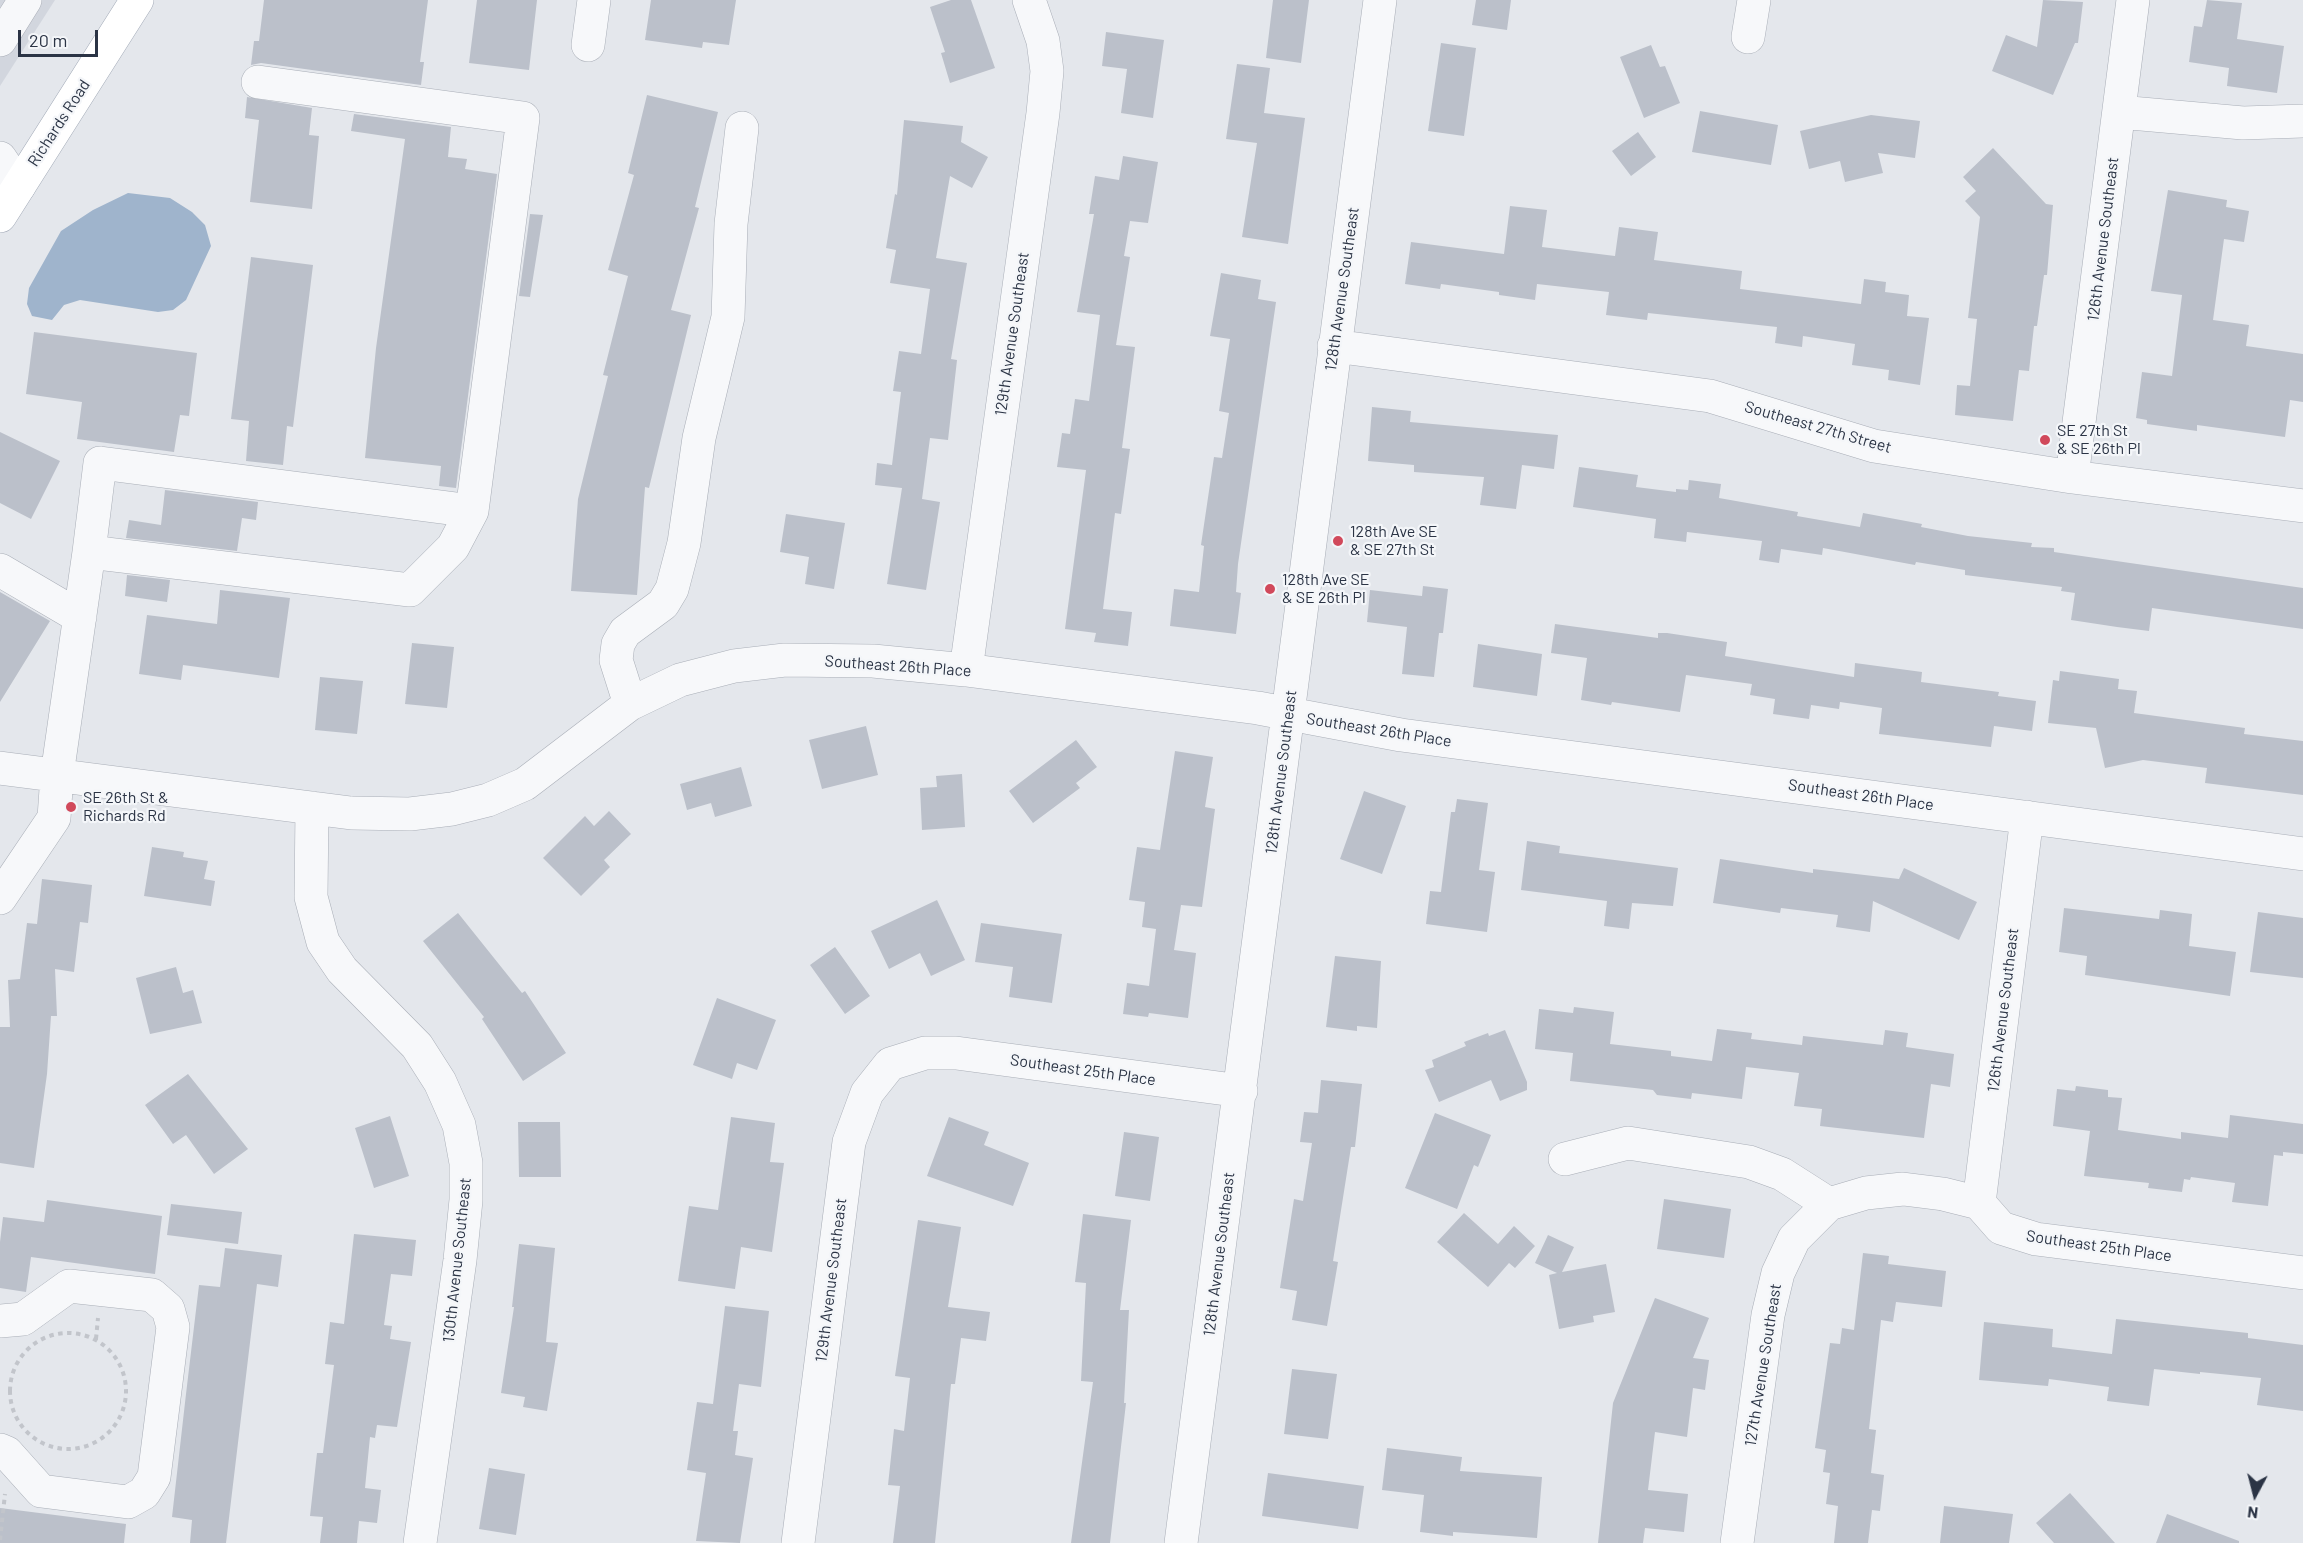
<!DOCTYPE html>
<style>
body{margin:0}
#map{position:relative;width:2303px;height:1543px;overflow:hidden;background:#e4e7ec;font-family:Barlow,sans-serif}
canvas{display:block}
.north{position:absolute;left:2225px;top:1465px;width:60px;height:60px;-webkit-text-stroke:4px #f4f6f9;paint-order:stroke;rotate:187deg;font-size:16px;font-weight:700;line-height:24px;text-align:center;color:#2b3445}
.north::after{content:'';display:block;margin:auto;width:21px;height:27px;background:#2b3445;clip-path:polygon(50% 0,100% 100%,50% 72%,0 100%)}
.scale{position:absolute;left:18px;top:30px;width:80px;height:27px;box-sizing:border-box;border:3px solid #2b3445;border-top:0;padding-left:8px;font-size:18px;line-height:21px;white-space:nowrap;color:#2b3445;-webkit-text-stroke:4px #f4f6f9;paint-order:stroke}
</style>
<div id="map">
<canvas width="2303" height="1543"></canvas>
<div class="north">N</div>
<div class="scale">20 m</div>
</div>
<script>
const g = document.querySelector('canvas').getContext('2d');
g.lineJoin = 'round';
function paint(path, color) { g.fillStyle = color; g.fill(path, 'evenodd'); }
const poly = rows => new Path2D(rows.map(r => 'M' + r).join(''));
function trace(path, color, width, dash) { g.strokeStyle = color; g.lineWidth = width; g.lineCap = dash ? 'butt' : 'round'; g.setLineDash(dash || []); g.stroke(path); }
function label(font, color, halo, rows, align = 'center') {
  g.font = font + ' Barlow,sans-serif'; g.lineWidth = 4.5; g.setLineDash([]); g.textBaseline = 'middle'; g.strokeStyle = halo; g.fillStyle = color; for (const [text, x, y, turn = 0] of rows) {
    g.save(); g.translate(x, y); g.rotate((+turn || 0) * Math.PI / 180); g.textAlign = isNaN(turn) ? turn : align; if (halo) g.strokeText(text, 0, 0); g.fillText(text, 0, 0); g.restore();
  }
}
paint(poly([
 [0,0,55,0,0,86]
]), '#d2d6de');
paint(poly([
 [128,193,170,198,192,212,205,225,211,246,186,300,173,310,158,312,80,300,64,305,52,320,32,316,27,304,29,288,61,231,93,210]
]), '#9fb4cc');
paint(poly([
 [264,0,428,0,420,62,424,62,421,85,261,63,251,65,254,41,259,41],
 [477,0,537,0,529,70,469,63],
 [651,0,736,0,729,45,703,42,702,48,645,40],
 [951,0,971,0,995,68,950,83,941,53,945,52,930,7],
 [1273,0,1309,0,1301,63,1266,58],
 [1476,0,1511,0,1507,30,1472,25],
 [2043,0,2083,2,2078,43,2075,43,2053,95,1992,71,2006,35,2037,47],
 [2207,0,2242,3,2237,39,2284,46,2277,93,2227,86,2229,68,2189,62,2194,26,2202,27],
 [1106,32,1164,40,1153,118,1121,113,1127,69,1102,66],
 [1441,43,1476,48,1464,136,1428,131],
 [1651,45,1660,67,1665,66,1680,103,1644,118,1620,57],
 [1237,64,1270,68,1264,113,1305,118,1288,244,1242,237,1257,143,1226,139],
 [647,95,718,112,695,207,699,208,671,310,691,315,649,488,645,487,637,595,571,591,578,499,608,376,603,375,628,276,608,270,634,175,628,173],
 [247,97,312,108,309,135,319,136,312,209,250,202,259,120,245,118],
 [1700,111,1778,125,1771,165,1692,152],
 [354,114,451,127,448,157,467,159,465,169,497,174,456,488,439,486,441,466,365,458,376,348,405,139,351,131],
 [1871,115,1920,121,1915,158,1878,153,1883,173,1845,182,1840,161,1809,169,1800,131],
 [904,120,963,126,961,142,988,157,972,188,950,176,936,258,967,263,951,359,957,360,948,440,930,438,922,499,940,502,926,590,887,584,902,488,875,485,877,463,892,465,901,392,893,391,899,351,921,354,930,289,890,283,896,250,886,248,895,194,897,195],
 [1638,132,1656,157,1631,176,1612,151],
 [1993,148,2046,204,2053,205,2047,275,2044,275,2037,326,2034,326,2029,371,2019,370,2013,421,1955,415,1957,385,1970,386,1977,319,1968,318,1980,217,1965,201,1976,191,1963,177],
 [1123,156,1158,162,1148,223,1130,221,1124,256,1130,257,1116,345,1135,347,1122,448,1130,449,1121,514,1115,513,1103,609,1132,612,1128,646,1094,642,1096,633,1065,629,1086,470,1057,467,1062,433,1070,434,1075,399,1089,401,1100,315,1077,312,1094,214,1089,214,1095,176,1119,180],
 [2168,190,2227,200,2226,207,2249,211,2244,242,2224,239,2213,320,2249,325,2246,346,2303,354,2303,402,2290,400,2285,437,2197,425,2197,431,2147,424,2147,420,2136,418,2142,372,2172,376,2182,295,2151,291],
 [1510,206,1547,210,1542,247,1615,256,1619,227,1658,232,1654,260,1742,271,1740,289,1861,304,1864,279,1886,282,1885,292,1909,295,1907,316,1929,318,1920,385,1888,380,1889,370,1852,365,1855,344,1803,336,1802,347,1775,343,1777,327,1648,313,1647,320,1606,315,1609,292,1537,284,1535,300,1499,295,1499,292,1441,284,1440,289,1405,284,1411,242,1504,254],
 [530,214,543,215,530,297,519,296],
 [251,257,313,265,293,427,287,426,283,465,246,461,249,421,231,419],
 [1221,273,1261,280,1258,299,1276,302,1238,564,1236,592,1241,593,1236,634,1170,626,1174,589,1199,592,1204,546,1201,545,1214,457,1222,458,1229,413,1219,411,1230,339,1210,336],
 [34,332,197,353,189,416,180,415,174,452,77,439,82,402,26,394],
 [1372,407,1411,411,1410,422,1558,435,1554,469,1522,465,1516,509,1480,505,1484,477,1414,472,1414,465,1368,461],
 [0,432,60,461,31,519,0,503],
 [1579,467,1638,475,1636,487,1676,492,1676,489,1688,490,1689,480,1721,484,1719,498,1798,512,1797,516,1860,527,1863,513,1922,524,1921,527,1968,536,2032,543,2031,547,2054,548,2054,552,2303,588,2303,629,2152,608,2149,631,2117,627,2071,620,2075,593,2061,591,2062,587,1965,575,1965,570,1916,562,1915,565,1823,548,1822,555,1781,549,1779,563,1759,560,1762,541,1687,532,1686,542,1654,538,1656,519,1573,507],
 [165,490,258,502,256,520,242,518,237,551,126,538,129,520,161,525],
 [786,514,845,523,834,589,805,584,809,557,780,552],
 [127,575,170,580,167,602,125,596],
 [1423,586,1448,589,1443,633,1439,633,1434,677,1402,674,1407,627,1367,622,1370,590,1422,596],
 [220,590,290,598,279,678,183,665,181,680,139,674,147,615,217,624],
 [0,592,50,621,0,702],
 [1555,624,1658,638,1658,633,1667,633,1727,642,1725,656,1854,677,1855,663,1922,672,1921,682,1999,692,1998,696,2036,701,2032,731,1994,726,1991,747,1879,734,1882,708,1840,702,1839,709,1811,705,1809,719,1773,714,1775,699,1750,695,1752,684,1686,675,1680,712,1612,702,1611,705,1581,700,1587,658,1551,653],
 [412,643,454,647,447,708,405,704],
 [1478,644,1542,654,1537,696,1473,687],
 [2060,671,2119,679,2118,689,2137,691,2134,713,2245,728,2244,734,2303,741,2303,795,2205,783,2207,768,2143,760,2105,768,2096,728,2048,723,2053,680,2059,681],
 [320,677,363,681,357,734,315,730],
 [866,726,878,775,822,789,809,740],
 [1076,740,1097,767,1076,783,1080,788,1033,823,1009,791],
 [1175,751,1213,757,1205,807,1215,809,1202,907,1181,905,1174,950,1196,953,1188,1018,1149,1013,1148,1017,1123,1014,1127,983,1149,986,1156,929,1142,927,1145,902,1129,900,1137,847,1160,850],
 [741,767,752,806,715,817,711,803,687,810,680,784],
 [962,774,965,827,922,830,920,788,937,787,936,776],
 [1364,791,1406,806,1382,874,1340,859],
 [1457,799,1488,803,1479,870,1495,872,1487,932,1426,924,1430,891,1441,892,1451,812,1455,812],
 [609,811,631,834,604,860,610,867,581,896,543,858,585,816,594,826],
 [1527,841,1560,846,1559,853,1678,868,1673,906,1632,903,1629,929,1604,926,1607,901,1521,890],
 [152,847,184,852,183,857,208,861,204,879,215,881,211,906,144,896],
 [1720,859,1813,873,1813,869,1899,879,1904,868,1977,902,1959,940,1873,901,1870,932,1836,927,1838,915,1781,908,1780,913,1713,903],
 [42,879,92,885,88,923,80,922,74,972,55,969,57,1016,51,1016,47,1074,34,1168,0,1163,0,1027,10,1027,8,980,20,979,27,923,37,924],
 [937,900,965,960,931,976,920,953,889,969,871,931],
 [2064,908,2159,919,2160,910,2192,914,2189,946,2236,952,2230,996,2085,975,2087,956,2059,952],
 [2258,912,2303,918,2303,978,2250,972],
 [458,913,522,993,525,991,566,1053,523,1081,482,1019,484,1017,423,941],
 [981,923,1062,934,1052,1003,1009,997,1013,967,975,962],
 [835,947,870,996,845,1014,810,965],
 [1335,956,1381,961,1377,1028,1357,1026,1357,1031,1326,1027],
 [176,967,183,993,193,990,202,1023,150,1034,136,978],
 [717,998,776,1020,757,1070,737,1063,732,1079,693,1065],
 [1574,1007,1614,1012,1610,1044,1671,1051,1671,1056,1712,1061,1717,1029,1752,1033,1751,1039,1802,1045,1803,1036,1883,1045,1885,1030,1908,1033,1906,1047,1954,1054,1950,1087,1931,1084,1924,1138,1820,1126,1822,1109,1794,1106,1799,1073,1746,1067,1742,1099,1692,1093,1691,1099,1657,1095,1653,1090,1570,1081,1573,1053,1535,1049,1539,1009,1573,1013],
 [1505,1030,1527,1082,1527,1090,1500,1101,1491,1080,1439,1102,1425,1070,1434,1067,1432,1060,1466,1046,1464,1042,1488,1033,1489,1036],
 [188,1074,248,1149,214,1174,186,1135,173,1144,145,1105],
 [1321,1080,1362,1084,1355,1147,1351,1147,1333,1261,1338,1262,1327,1326,1292,1320,1297,1291,1280,1288,1294,1199,1303,1201,1312,1143,1300,1142,1304,1112,1318,1113],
 [2076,1086,2108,1090,2108,1097,2122,1098,2118,1130,2181,1139,2181,1132,2228,1138,2230,1115,2303,1124,2303,1154,2283,1152,2283,1156,2274,1155,2268,1206,2232,1202,2235,1183,2191,1177,2190,1180,2184,1179,2182,1192,2148,1188,2149,1183,2084,1176,2090,1131,2053,1126,2057,1089,2075,1091],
 [1435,1113,1491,1135,1478,1167,1474,1165,1457,1209,1405,1188],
 [390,1116,409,1176,374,1188,355,1128],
 [731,1117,775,1123,770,1162,784,1163,772,1252,741,1247,735,1289,678,1281,689,1206,718,1210],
 [949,1117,989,1132,984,1145,1029,1163,1013,1206,927,1176],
 [518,1122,560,1122,561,1177,519,1177],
 [1124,1132,1159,1137,1150,1201,1115,1196],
 [1664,1199,1731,1209,1724,1258,1657,1249],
 [47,1200,162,1216,155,1274,31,1257,26,1292,0,1288,0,1242,3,1217,44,1222],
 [171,1204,242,1212,238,1244,167,1235],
 [1464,1213,1498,1244,1514,1226,1535,1246,1515,1268,1509,1263,1488,1287,1437,1242],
 [1083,1214,1131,1220,1120,1310,1129,1310,1124,1403,1126,1403,1110,1543,1071,1543,1093,1382,1081,1381,1086,1283,1075,1282],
 [918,1220,961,1227,948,1307,990,1312,986,1341,961,1338,955,1384,951,1384,935,1543,893,1543,900,1486,888,1485,894,1429,904,1431,910,1378,895,1376],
 [354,1234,416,1240,412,1276,391,1274,384,1325,392,1326,390,1339,411,1342,397,1427,377,1425,375,1438,370,1437,365,1488,381,1490,377,1523,359,1521,357,1543,320,1543,323,1517,310,1516,317,1453,323,1453,334,1365,325,1364,330,1322,344,1324],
 [1548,1235,1574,1247,1562,1272,1606,1264,1615,1312,1593,1316,1594,1322,1559,1329,1549,1275,1557,1273,1535,1263],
 [519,1244,555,1248,546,1342,558,1343,547,1411,523,1407,525,1397,501,1393,514,1307,512,1307],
 [225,1248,282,1255,278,1287,257,1284,226,1543,190,1543,192,1520,172,1517,186,1394,199,1285,220,1287],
 [1863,1253,1889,1256,1888,1264,1946,1271,1942,1307,1896,1302,1893,1322,1881,1320,1869,1429,1876,1430,1871,1473,1884,1475,1880,1511,1872,1510,1868,1543,1834,1543,1838,1506,1826,1504,1830,1473,1823,1472,1826,1450,1815,1448,1830,1343,1840,1344,1842,1328,1854,1330],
 [1655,1298,1709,1318,1693,1358,1709,1360,1705,1390,1693,1388,1687,1437,1655,1432,1648,1490,1688,1494,1684,1532,1645,1528,1643,1543,1598,1543,1613,1403],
 [725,1306,769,1311,761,1387,739,1384,733,1431,738,1431,735,1455,753,1458,740,1543,696,1541,706,1473,687,1470,697,1402,713,1404],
 [2116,1319,2248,1333,2248,1338,2303,1345,2303,1411,2257,1405,2261,1378,2200,1372,2200,1374,2154,1369,2149,1406,2107,1401,2109,1387,2049,1379,2048,1386,1979,1380,1984,1322,2053,1329,2052,1347,2112,1354],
 [1292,1369,1337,1374,1328,1439,1284,1434],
 [1387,1448,1462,1457,1460,1471,1542,1477,1537,1538,1453,1532,1453,1536,1420,1532,1424,1495,1382,1490],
 [489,1468,525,1474,516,1535,479,1529],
 [1268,1473,1364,1486,1358,1529,1262,1516],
 [2070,1493,2115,1543,2054,1543,2036,1523],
 [1944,1506,2013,1514,2009,1543,1940,1543],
 [0,1508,126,1524,124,1543,0,1543],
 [2167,1514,2239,1541,2239,1543,2156,1543]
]), '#bbc0ca');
const minor = poly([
 [1748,37,1754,0],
 [0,40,25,0],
 [588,45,594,0],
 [2119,112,2243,123,2303,121],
 [0,158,19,186],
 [1334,346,1710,396,1874,446,2072,477,2303,506],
 [2072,477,2133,0],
 [89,552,100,463,472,511],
 [0,570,80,617],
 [966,670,1043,113,1047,71,1043,41,1029,0],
 [630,704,616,660,618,644,625,632,663,604,672,589,684,543,699,438,728,317,731,224,742,128],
 [0,768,351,813,410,814,452,809,488,800,525,784,630,704,680,680,734,666,785,660,873,661,966,670,1258,708,1401,735,2303,854],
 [312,808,311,897,323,942,342,970,417,1046,440,1082,459,1125,466,1163,466,1200,460,1260,420,1543],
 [0,898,54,818,57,775,89,552,410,590,453,547,472,511,523,118,258,82],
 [1565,1159,1628,1143,1749,1162,1782,1174,1829,1204,1866,1193,1903,1189,1943,1194,1979,1203,2001,1228,2036,1239,2303,1273],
 [1979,1203,2027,817],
 [0,1321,23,1319,69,1286,152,1295,168,1309,173,1327,154,1477,144,1493,128,1502,41,1491,7,1453,0,1450],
 [798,1543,849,1142,867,1093,890,1064,925,1053,956,1053,1241,1091],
 [1181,1543,1380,0],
 [1737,1543,1768,1315,1778,1273,1794,1239,1829,1204]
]);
const major = poly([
 [0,216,137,0]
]);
trace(minor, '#a9aeb7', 34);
trace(major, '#a3abb8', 34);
trace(poly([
 '10 1391a58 58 0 1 1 116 0a58 58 0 1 1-116 0Z',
 [96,1339,98,1318],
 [0,1540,5,1494]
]), '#c2c5cb', 4, [4.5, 4.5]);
trace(minor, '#f7f8fa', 33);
trace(major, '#fff', 33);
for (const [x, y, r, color] of [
 [2045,440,6,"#d1495b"],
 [1338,541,6,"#d1495b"],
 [1270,589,6,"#d1495b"],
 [71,807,6,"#d1495b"]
]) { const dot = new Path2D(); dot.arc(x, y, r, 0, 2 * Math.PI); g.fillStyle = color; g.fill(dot); trace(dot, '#f4f6f9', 2); }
label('16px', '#2b3445', '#f4f6f9', [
 ["Richards Road",59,123,-57],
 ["126th Avenue Southeast",2103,239,-83],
 ["128th Avenue Southeast",1342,289,-82],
 ["129th Avenue Southeast",1012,334,-82],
 ["Southeast 27th Street",1818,427,16],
 ["Southeast 26th Place",898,666,4],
 ["Southeast 26th Place",1379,730,9],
 ["128th Avenue Southeast",1281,772,-83],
 ["Southeast 26th Place",1861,795,8],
 ["126th Avenue Southeast",2003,1010,-83],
 ["Southeast 25th Place",1083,1070,8],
 ["Southeast 25th Place",2099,1246,8],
 ["128th Avenue Southeast",1219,1254,-83],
 ["130th Avenue Southeast",457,1260,-84],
 ["129th Avenue Southeast",831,1280,-83],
 ["127th Avenue Southeast",1763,1365,-81]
]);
label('16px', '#2b3445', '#f4f6f9', [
 ["SE 27th St",2057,431],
 ["& SE 26th Pl",2057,449],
 ["128th Ave SE",1350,532],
 ["& SE 27th St",1350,550],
 ["128th Ave SE",1282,580],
 ["& SE 26th Pl",1282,598],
 ["SE 26th St &",83,798],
 ["Richards Rd",83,816]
], 'left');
</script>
